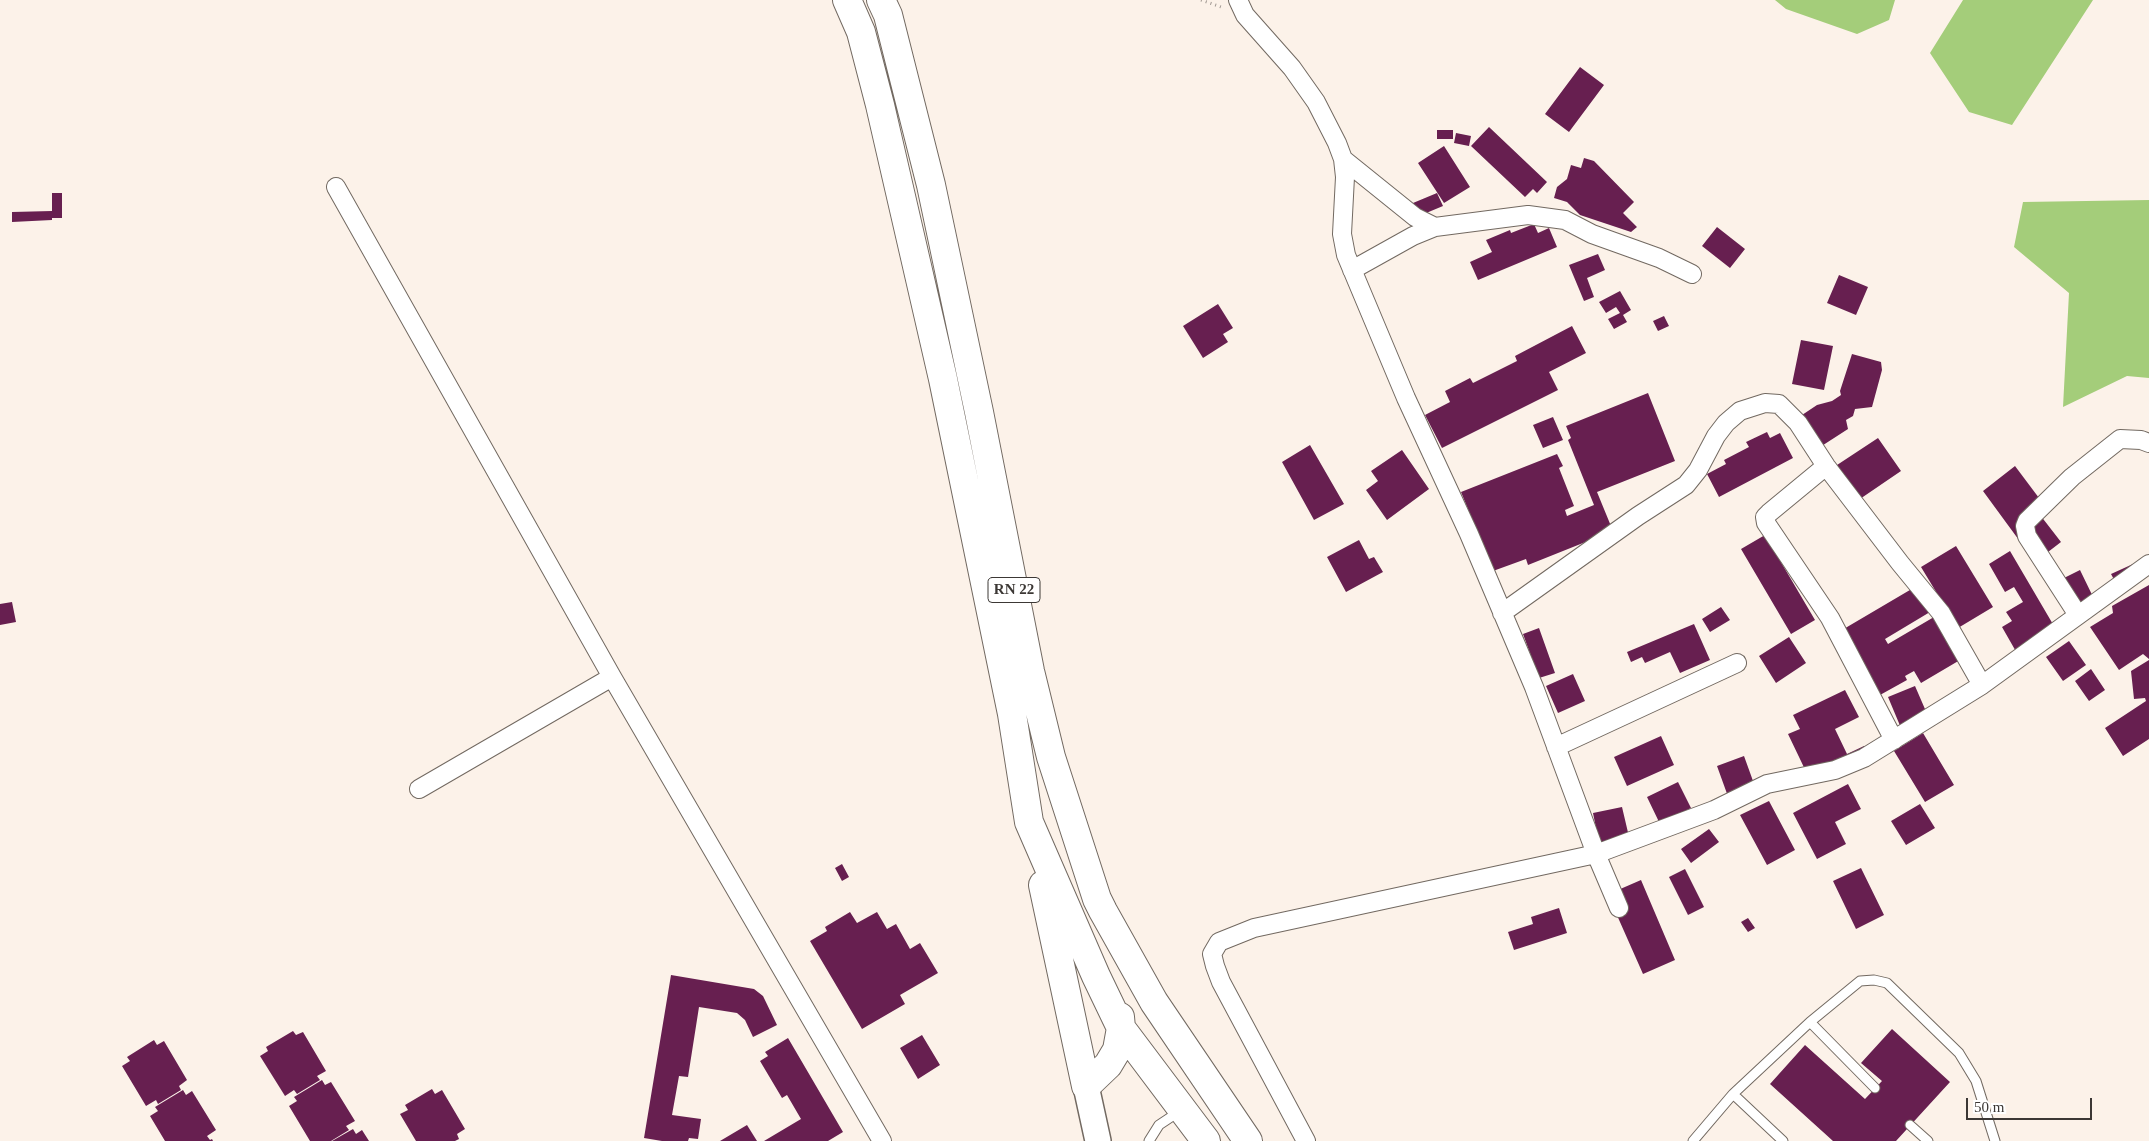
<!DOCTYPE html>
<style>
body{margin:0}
#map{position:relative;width:2149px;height:1141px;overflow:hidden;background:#fcf2e9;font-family:"Times New Roman",serif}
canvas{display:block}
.scale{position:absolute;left:1966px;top:1098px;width:126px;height:22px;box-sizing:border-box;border:2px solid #3c3835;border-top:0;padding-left:6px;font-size:15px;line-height:18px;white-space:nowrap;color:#3c3835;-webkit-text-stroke:4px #fff;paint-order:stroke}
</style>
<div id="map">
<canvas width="2149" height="1141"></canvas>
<div class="scale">50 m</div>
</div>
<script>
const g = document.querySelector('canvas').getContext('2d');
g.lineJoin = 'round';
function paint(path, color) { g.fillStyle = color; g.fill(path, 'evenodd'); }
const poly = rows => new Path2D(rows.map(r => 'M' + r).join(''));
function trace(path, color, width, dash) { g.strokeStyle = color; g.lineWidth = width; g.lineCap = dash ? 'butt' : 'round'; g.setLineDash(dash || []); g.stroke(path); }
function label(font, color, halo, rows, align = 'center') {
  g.font = font + ' "Times New Roman",serif'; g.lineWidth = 5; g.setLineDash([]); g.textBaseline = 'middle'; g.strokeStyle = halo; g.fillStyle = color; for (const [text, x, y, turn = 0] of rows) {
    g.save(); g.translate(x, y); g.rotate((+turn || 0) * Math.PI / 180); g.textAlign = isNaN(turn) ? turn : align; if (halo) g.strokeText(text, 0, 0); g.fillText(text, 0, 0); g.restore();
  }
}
paint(poly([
 [1775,0,1895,0,1889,20,1857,34,1786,9],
 [1963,0,2093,0,2012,125,1969,112,1930,53],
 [2149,200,2149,378,2127,376,2063,407,2069,293,2014,247,2023,202]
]), '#a4cd7a');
paint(poly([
 [1580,67,1604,85,1569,132,1545,114],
 [1489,127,1547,182,1537,193,1533,189,1525,197,1471,146],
 [1437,130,1453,130,1453,139,1437,139],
 [1456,133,1471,136,1469,146,1454,143],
 [1444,146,1470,187,1444,203,1418,163],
 [1584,158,1594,161,1634,202,1623,213,1637,227,1631,232,1580,215,1567,202,1554,198,1557,187,1567,179,1571,165,1581,168],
 [52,193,62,193,62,218,52,218,52,220,12,222,12,212,52,211],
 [1437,193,1443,206,1419,216,1413,203],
 [1534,224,1538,233,1549,228,1557,247,1478,280,1470,262,1492,252,1486,240,1510,230,1511,233],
 [1717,227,1745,249,1730,268,1702,246],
 [1598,254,1605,270,1587,278,1594,297,1584,301,1569,265],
 [1839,275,1868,287,1856,315,1827,303],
 [1620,291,1631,310,1623,315,1627,322,1614,329,1608,319,1620,313,1616,307,1606,313,1599,302],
 [1218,304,1233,328,1223,334,1228,342,1203,358,1183,326],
 [1664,316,1669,326,1658,331,1653,321],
 [1572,326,1586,353,1549,372,1558,390,1442,448,1425,415,1450,402,1445,391,1470,378,1473,383,1517,361,1515,356],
 [1801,340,1833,346,1824,390,1792,384],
 [1852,354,1881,362,1882,370,1872,407,1855,409,1853,416,1846,420,1848,429,1817,449,1799,417,1817,405,1832,401,1841,395,1840,391],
 [1648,393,1675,461,1597,492,1613,531,1528,565,1526,559,1493,571,1461,492,1557,454,1563,466,1559,468,1574,506,1565,510,1567,516,1594,505,1568,440,1571,438,1566,426],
 [1553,417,1563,440,1543,448,1533,425],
 [1767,432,1770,438,1780,433,1793,458,1719,497,1707,474,1726,464,1724,460,1749,447,1746,442],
 [1878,438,1901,471,1857,501,1834,467],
 [1310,445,1344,504,1314,520,1282,462],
 [1402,450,1429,489,1387,520,1366,490,1378,481,1371,471],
 [2015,466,2042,502,2037,511,2061,542,2035,562,1983,491],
 [1765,535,1815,620,1791,634,1741,549],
 [1359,540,1369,559,1374,557,1383,572,1346,592,1327,557],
 [1956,546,1993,607,1958,628,1921,567],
 [2010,551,2054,626,2018,655,2002,627,2012,621,2006,612,2023,602,2014,587,2005,592,1989,564],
 [2133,564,2140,577,2118,587,2111,574],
 [2080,570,2097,605,2069,619,2052,584],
 [2149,585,2149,659,2143,654,2119,670,2090,627,2113,613,2112,606],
 [1915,587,1930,612,1885,639,1888,644,1934,617,1960,660,1921,683,1914,671,1905,676,1907,680,1880,695,1842,630],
 [12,602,16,622,0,625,0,604],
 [1721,607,1730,620,1710,632,1702,619],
 [1694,624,1710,660,1680,673,1670,652,1645,663,1642,657,1631,662,1627,652],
 [1539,628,1555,673,1539,678,1523,634],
 [1789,637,1806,663,1776,683,1759,656],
 [2069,641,2086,665,2063,681,2046,657],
 [2149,660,2149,739,2123,756,2105,728,2146,701,2145,698,2134,699,2131,671],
 [2091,669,2105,690,2089,701,2075,681],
 [1573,674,1585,701,1558,713,1546,686],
 [1915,686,1928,716,1901,728,1888,697],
 [1845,690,1859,717,1835,729,1847,754,1864,746,1868,754,1811,782,1788,734,1800,729,1793,715],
 [1923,733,1954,785,1925,802,1894,751],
 [1661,736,1674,765,1627,786,1614,757],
 [1744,756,1757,792,1730,802,1717,766],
 [1678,782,1691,808,1660,824,1647,797],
 [1848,784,1861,809,1835,822,1846,844,1817,859,1793,813],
 [1769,801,1795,850,1767,865,1740,815],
 [1920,804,1935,828,1906,845,1891,821],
 [1622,807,1630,841,1600,848,1593,813],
 [1709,829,1719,842,1691,863,1681,849],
 [842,864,849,877,842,881,835,868],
 [1861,868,1884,915,1856,929,1833,881],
 [1685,869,1704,907,1688,915,1669,877],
 [1641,880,1675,960,1643,974,1616,913,1618,890],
 [1559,908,1567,933,1514,950,1508,932,1533,924,1531,917],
 [850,912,857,923,877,912,887,929,896,924,910,949,920,943,938,973,900,995,905,1004,862,1029,810,941,827,931,825,927],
 [1748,918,1755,928,1748,932,1741,922],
 [671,975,754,989,763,996,777,1025,753,1037,745,1020,737,1013,699,1007,688,1077,679,1076,672,1115,701,1119,698,1139,689,1138,688,1141,662,1141,644,1138],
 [1892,1029,1950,1082,1896,1141,1833,1141,1770,1084,1805,1045,1865,1099,1882,1081,1861,1063],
 [293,1031,296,1035,303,1032,326,1071,317,1076,320,1080,297,1094,294,1090,285,1096,260,1056,268,1051,266,1047],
 [922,1035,940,1065,918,1079,900,1048],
 [788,1038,843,1132,828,1141,764,1141,801,1119,787,1095,782,1098,760,1061,768,1056,765,1052],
 [154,1040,157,1045,164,1041,187,1080,179,1086,181,1090,158,1104,156,1100,146,1106,122,1066,130,1061,127,1057],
 [322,1080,325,1085,331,1082,355,1121,346,1126,349,1130,331,1141,310,1141,289,1106,297,1101,294,1097],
 [432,1089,435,1094,442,1090,465,1129,457,1134,459,1139,455,1141,416,1141,400,1114,408,1110,405,1105],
 [183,1090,186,1095,192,1091,216,1130,207,1136,210,1140,212,1139,213,1141,165,1141,150,1116,158,1111,155,1107],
 [747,1125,757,1141,720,1141],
 [353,1129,356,1134,362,1130,369,1141,332,1141]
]), '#671f50');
const service = poly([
 [1810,1022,1875,1088],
 [1733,1094,1810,1022,1860,981,1874,980,1887,983,1959,1053,1976,1081,1995,1141],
 [1910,1125,1928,1141],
 [1149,1141,1159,1125,1180,1111],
 [1693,1141,1733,1094,1783,1141]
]);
const minor = poly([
 [1238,0,1245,15,1292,68,1316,102,1337,143,1343,159,1345,177,1342,234,1346,255,1406,398,1469,534,1534,687,1596,854,1619,908],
 [1343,159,1415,217,1435,227],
 [336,187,612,677,882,1141],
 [1352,270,1413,236,1435,227,1528,215,1565,220,1592,234,1659,258,1692,274],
 [1826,466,1769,513,1765,517,1766,523,1830,618,1894,740],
 [1502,613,1638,516,1686,485,1698,470,1716,436,1726,423,1740,411,1765,403,1779,404,1798,423,1826,466,1900,563,1941,613,1982,685],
 [2078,615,2027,536,2025,526,2027,521,2072,477,2120,439,2141,440,2149,443],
 [1556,747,1737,663],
 [419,789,612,677],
 [1306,1141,1221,982,1215,966,1212,954,1219,942,1254,928,1596,854,1714,810,1767,784,1835,770,1864,758,1982,685,2149,564]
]);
const secondary = poly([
 [1086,1086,1098,1141]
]);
const trunk = poly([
 [847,0,861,32,880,105,943,379,1012,714,1029,822,1096,976,1121,1028,1206,1141],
 [881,0,888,15,931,185,979,412,1030,671,1051,757,1097,899,1103,911,1154,1002,1248,1141],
 [1043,885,1086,1086],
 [1086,1086,1108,1065,1117,1050,1121,1028,1120,1017]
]);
trace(service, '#726961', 11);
trace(minor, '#726961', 20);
trace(secondary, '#726961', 28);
trace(trunk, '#726961', 30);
trace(poly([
 [1201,0,1224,8]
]), '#a19993', 3, [1, 4]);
trace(service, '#fff', 9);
trace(minor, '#fff', 18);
trace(secondary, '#fff', 25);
trace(trunk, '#fff', 28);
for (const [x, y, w] of [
 [1014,590,52]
]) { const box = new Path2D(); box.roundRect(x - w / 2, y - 12.5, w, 25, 4); g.fillStyle = '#fff'; g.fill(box); trace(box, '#3c3835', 1); }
label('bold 15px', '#3c3835', null, [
 ["RN 22",1014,590]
]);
</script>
